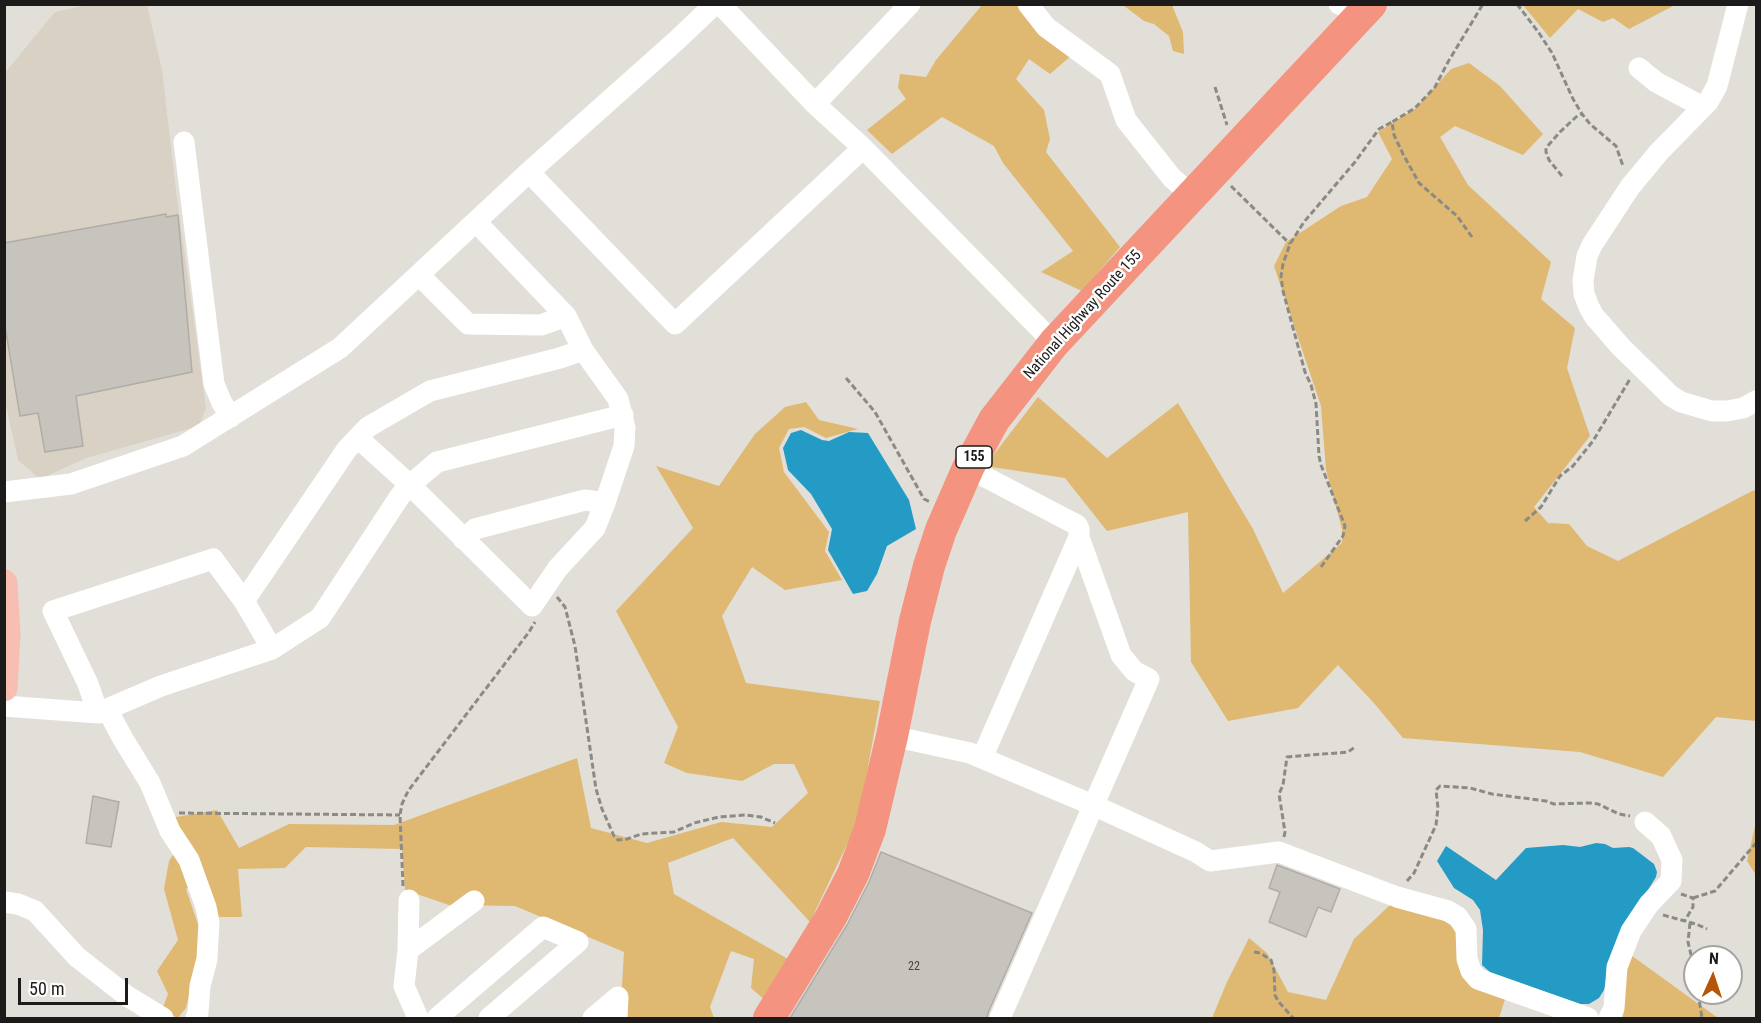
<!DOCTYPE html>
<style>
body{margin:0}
#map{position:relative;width:1761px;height:1023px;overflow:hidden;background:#e2ded8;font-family:"Roboto Condensed",sans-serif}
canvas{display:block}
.frame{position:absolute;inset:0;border:6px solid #1c1b19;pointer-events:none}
.north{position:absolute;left:1683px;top:945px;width:60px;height:60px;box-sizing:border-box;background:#fff;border:2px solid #a4a4a3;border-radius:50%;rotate:3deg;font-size:16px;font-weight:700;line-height:24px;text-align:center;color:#1c1b19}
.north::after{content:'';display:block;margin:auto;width:21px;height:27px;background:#b4550a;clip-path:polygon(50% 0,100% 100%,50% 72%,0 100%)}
.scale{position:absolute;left:18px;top:978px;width:110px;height:27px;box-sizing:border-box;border:3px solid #1c1b19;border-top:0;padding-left:8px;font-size:18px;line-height:21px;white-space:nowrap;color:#1c1b19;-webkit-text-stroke:4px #fff;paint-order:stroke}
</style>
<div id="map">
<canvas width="1761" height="1023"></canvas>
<div class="frame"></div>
<div class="north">N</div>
<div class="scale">50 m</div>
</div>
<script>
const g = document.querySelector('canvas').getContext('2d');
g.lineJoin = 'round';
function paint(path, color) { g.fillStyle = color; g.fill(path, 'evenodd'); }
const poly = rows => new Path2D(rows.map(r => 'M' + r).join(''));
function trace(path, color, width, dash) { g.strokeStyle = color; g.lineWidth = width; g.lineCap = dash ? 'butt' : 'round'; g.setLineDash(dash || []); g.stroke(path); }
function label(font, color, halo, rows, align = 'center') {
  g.font = font + ' "Roboto Condensed",sans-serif'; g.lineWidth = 5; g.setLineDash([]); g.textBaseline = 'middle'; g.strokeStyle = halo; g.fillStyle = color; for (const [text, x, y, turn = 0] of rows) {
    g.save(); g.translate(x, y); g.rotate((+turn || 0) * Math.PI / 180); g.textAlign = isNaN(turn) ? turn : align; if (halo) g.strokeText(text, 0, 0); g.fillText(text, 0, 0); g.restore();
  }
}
paint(poly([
 [87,5,147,5,162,70,177,199,206,408,199,426,86,458,40,479,18,460,5,401,4,74,55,12]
]), '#d8d1c4');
paint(poly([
 [982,5,1035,5,1072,55,1050,74,1029,59,1016,79,1044,110,1050,139,1046,152,1120,247,1082,291,1041,272,1073,251,1003,163,994,146,942,117,892,154,867,130,906,99,898,88,900,74,926,77,936,60],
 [1123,5,1172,5,1183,32,1184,54,1173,51,1169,36,1154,24,1144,21],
 [1523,5,1675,5,1629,29,1613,18,1603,22,1578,9,1550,38],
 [1469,63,1500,86,1543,134,1523,155,1455,126,1440,137,1468,185,1551,262,1541,299,1575,328,1567,368,1590,436,1534,507,1548,523,1569,524,1587,546,1618,561,1754,490,1756,492,1756,721,1716,717,1663,777,1580,752,1403,738,1373,702,1338,665,1298,708,1228,721,1191,662,1188,512,1107,531,1065,478,985,466,1038,397,1107,458,1178,403,1253,529,1283,593,1342,543,1342,529,1326,470,1321,406,1274,266,1286,242,1341,206,1367,197,1392,159,1378,132,1416,108,1451,69],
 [806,402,819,420,858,429,826,438,804,427,789,429,779,448,784,472,829,532,825,551,842,580,785,590,752,567,722,616,746,683,880,701,858,821,810,922,733,838,668,863,674,894,788,959,766,1001,751,988,754,959,731,951,710,1007,714,1018,620,1018,624,952,515,906,449,905,405,890,402,849,306,847,285,868,238,869,242,917,214,917,199,882,186,889,203,939,186,1008,178,1018,162,1010,168,994,157,971,178,940,164,889,169,861,181,843,170,818,217,810,239,848,289,824,394,825,577,758,591,828,647,843,721,822,772,827,808,793,794,764,774,764,742,781,687,773,664,763,678,727,616,611,693,528,656,466,719,486,755,434,785,407],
 [1756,822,1756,875,1747,861],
 [1390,905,1437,915,1456,929,1459,946,1505,999,1499,1018,1212,1018,1227,982,1249,938,1267,953,1288,992,1326,1000,1354,939],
 [1628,953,1718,1018,1623,1018]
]), '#dfb972');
paint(poly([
 [801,430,822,440,829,441,849,432,868,433,909,500,916,529,887,546,877,574,867,591,853,594,828,550,832,529,811,494,788,470,783,448,791,433],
 [1596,843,1605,844,1613,848,1629,847,1633,848,1654,864,1657,872,1656,877,1635,911,1607,975,1604,990,1599,998,1589,1004,1580,1004,1491,973,1482,965,1483,930,1480,910,1473,900,1454,888,1437,861,1446,846,1496,880,1526,848,1563,845,1580,847]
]), '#239bc5');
const building = poly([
 [166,214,166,217,178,215,192,372,76,396,83,446,45,452,38,413,20,416,4,320,4,243,166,214],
 [93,796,119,802,111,847,86,843,93,796],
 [881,852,1032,913,988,1013,987,1018,790,1018,847,925,869,882,881,852],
 [1277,865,1340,889,1331,912,1318,907,1306,937,1269,922,1280,892,1269,888,1277,865]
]);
paint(building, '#c7c4be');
trace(building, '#b0aca7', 1.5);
trace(poly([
 [1517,4,1539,33,1552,53,1573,99,1582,114,1590,124,1616,146,1623,166],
 [1215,87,1227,125],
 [1562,176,1549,160,1546,152,1546,148,1560,132,1576,117,1582,114],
 [1231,186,1290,244],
 [1472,237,1457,216,1419,183,1403,154,1394,135,1392,122,1415,108,1435,87,1448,62,1483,4],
 [846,378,875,412,924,499,930,502],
 [1525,521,1541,507,1560,476,1573,466,1593,441,1630,379],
 [1321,567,1343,536,1345,526,1321,465,1319,456,1316,404,1311,385,1305,372,1283,291,1281,276,1283,264,1290,244,1304,222,1355,162,1379,129,1392,122],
 [557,597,565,607,575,646,596,789,602,809,614,836,618,840,627,839,641,834,674,832,694,823,719,817,745,815,761,817,775,823],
 [179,813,400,815],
 [1284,837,1285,832,1279,794,1283,785,1287,757,1348,752,1355,747],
 [1407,881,1414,873,1436,825,1438,808,1436,790,1440,786,1470,788,1492,794,1546,801,1554,804,1590,803,1598,804,1619,814,1630,816],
 [403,886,400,815,402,804,408,791,529,632,535,622],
 [1681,894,1693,898,1693,907,1684,922],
 [1693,898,1715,891,1756,843],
 [1663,915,1696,924,1707,929],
 [1690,923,1688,942,1695,972],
 [1254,952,1260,953,1271,960,1274,970,1275,995,1278,1001,1293,1018],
 [1698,993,1702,1018]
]), '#8c8a85', 3, [6, 3]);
trace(poly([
 [720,4,815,104,863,148,1054,343],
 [1028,4,1046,27,1110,74,1126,120,1172,178,1193,196],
 [1339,4,1349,8,1359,17],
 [1738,4,1717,86,1708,102,1659,152,1630,187,1592,245,1587,256,1583,281,1584,294,1589,307,1594,316,1621,347,1671,396,1681,402,1712,411,1727,411,1743,408,1756,401],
 [1639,68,1656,82,1703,107],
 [815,104,910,4],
 [184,142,214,384,222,403,231,417],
 [529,172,675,324,863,148],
 [419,275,468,324,541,325,566,316],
 [358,438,410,485,532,606,558,568,595,528,605,503,624,446,625,428,618,399,583,350,566,316,476,222],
 [968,468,1077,525,1079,529,1079,537,1121,655,1134,671,1149,679,1000,1018],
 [4,492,71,484,183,446,340,348,529,172,676,41,715,4],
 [463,539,475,529,585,500,605,503],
 [244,601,272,649],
 [4,706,98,713,161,686,272,649,320,618,400,496,410,485,437,462,623,415],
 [107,709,123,739,150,783,170,831,189,860,206,907,209,922,207,959,200,986,198,1013,196,1018],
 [98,713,88,684,53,611,213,559,244,601,347,449,368,427,430,391,560,358,583,350],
 [892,736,970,753,1095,806,1196,852,1210,861,1279,852,1397,897,1448,911,1458,917,1466,929,1467,959,1471,971,1478,979,1588,1018],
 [982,758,1079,537],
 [4,902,18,904,35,911,77,957,127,996,163,1018],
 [408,950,409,900],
 [418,1018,404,986,408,950,474,901],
 [437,1018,543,927,578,942,489,1018],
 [593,1018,618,997,617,1018],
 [1609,1018,1614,1008,1617,967,1631,931,1649,904,1671,881,1672,860,1661,836,1645,822]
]), '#fff', 21);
trace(poly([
 [4,583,7,635,4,688]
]), '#f8beb2', 27);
trace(poly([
 [769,1018,831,917,853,874,870,829,892,736,915,621,929,566,941,530,968,468,994,420,1054,343,1371,4]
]), '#f4937f', 32);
label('12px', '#474542', null, [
 ["22",914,967]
]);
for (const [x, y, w] of [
 [974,457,36]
]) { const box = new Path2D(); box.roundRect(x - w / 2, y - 11, w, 22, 4.5); g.fillStyle = '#fff'; g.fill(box); trace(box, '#1c1b19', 1.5); }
label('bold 14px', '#1c1b19', null, [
 ["155",974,457]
]);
label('15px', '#1c1b19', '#fff', [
 ["National Highway Route 155",1083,315,-48]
]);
</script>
